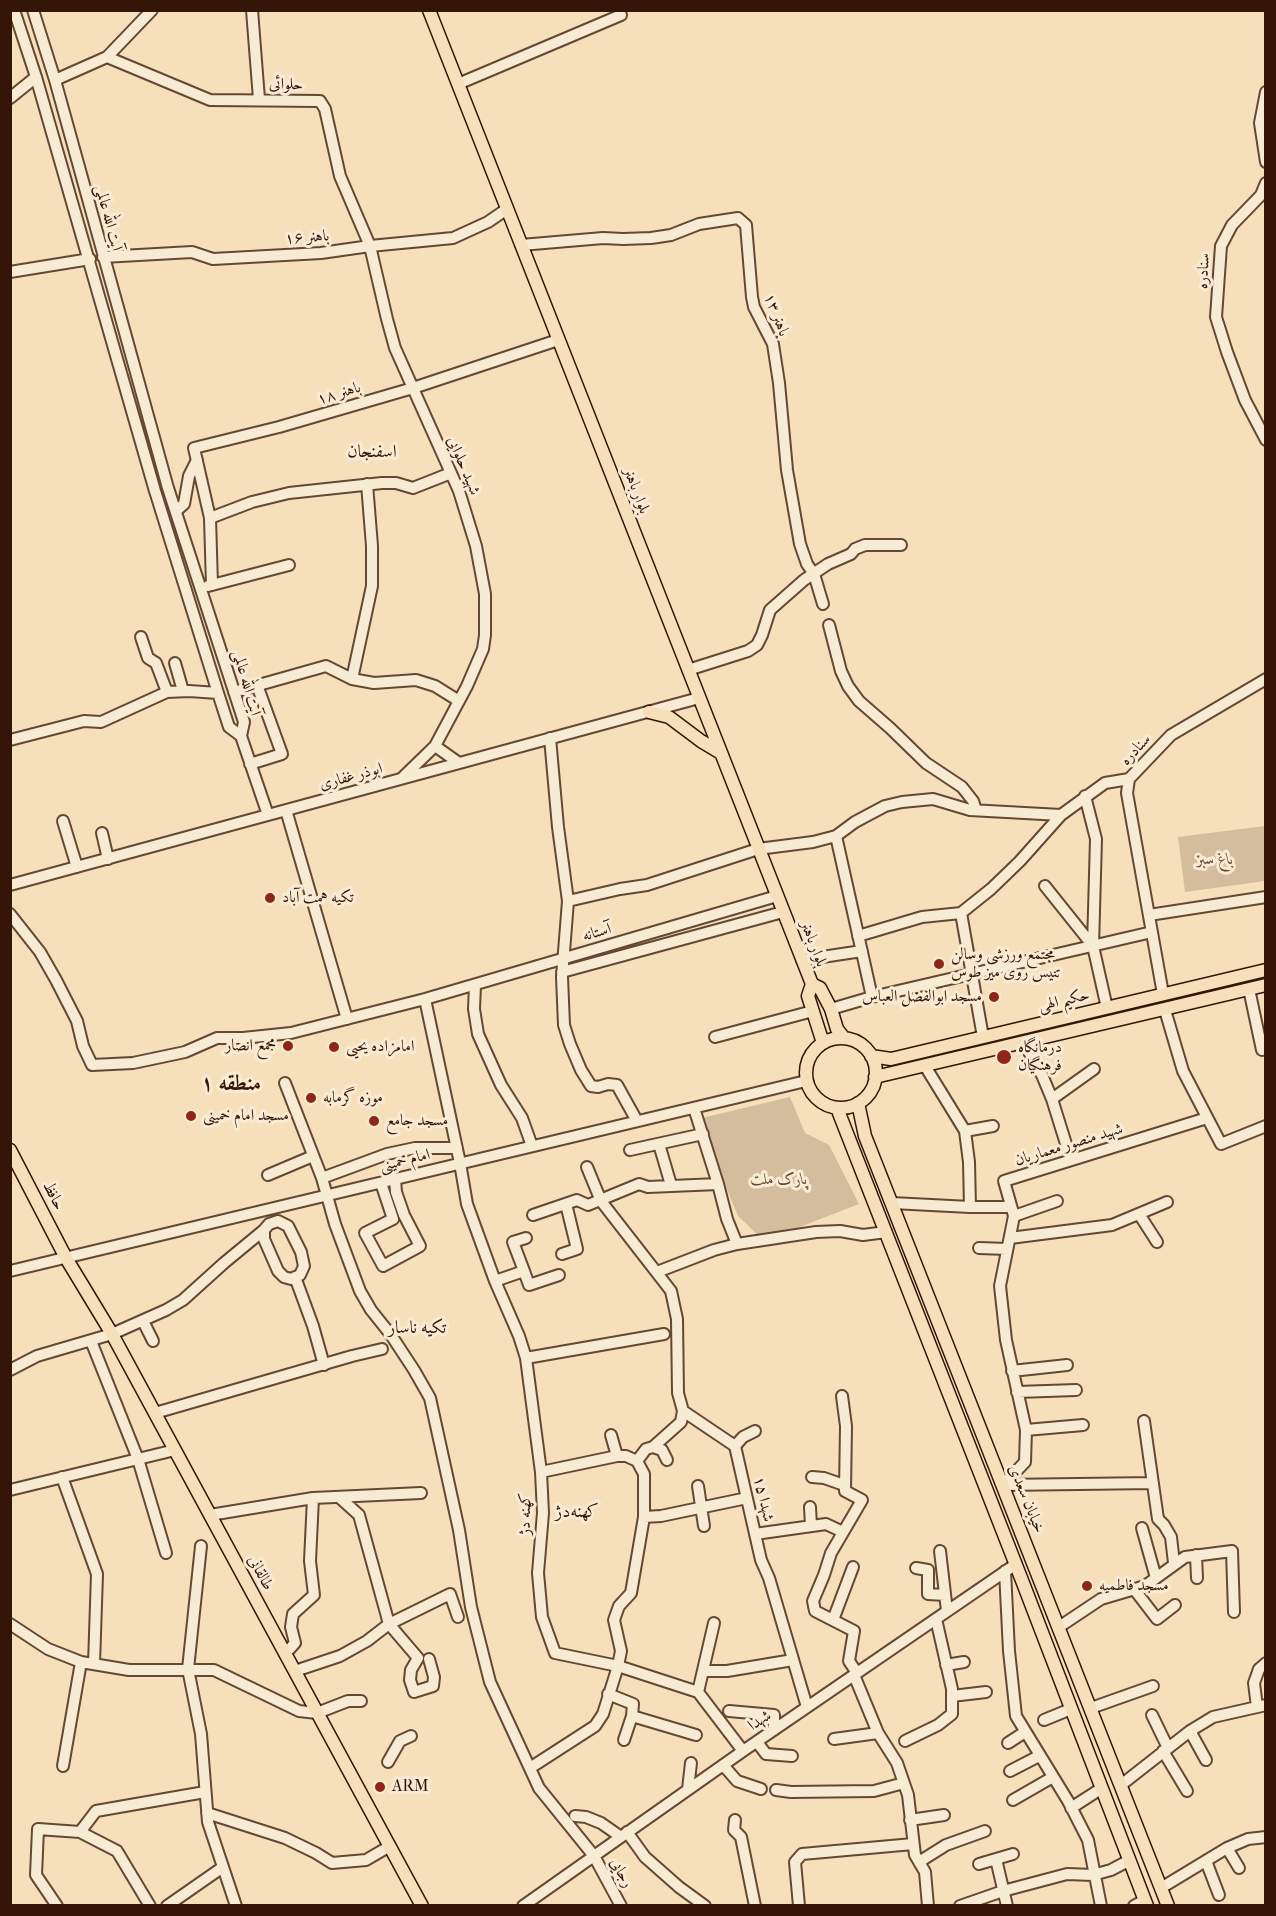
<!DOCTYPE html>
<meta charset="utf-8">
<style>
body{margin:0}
#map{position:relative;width:1276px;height:1916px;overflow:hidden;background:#f5e0bb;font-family:"IM FELL French Canon",serif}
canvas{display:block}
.frame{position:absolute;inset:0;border:12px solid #341507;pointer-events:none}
</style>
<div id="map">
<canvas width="1276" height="1916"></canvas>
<div class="frame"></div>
</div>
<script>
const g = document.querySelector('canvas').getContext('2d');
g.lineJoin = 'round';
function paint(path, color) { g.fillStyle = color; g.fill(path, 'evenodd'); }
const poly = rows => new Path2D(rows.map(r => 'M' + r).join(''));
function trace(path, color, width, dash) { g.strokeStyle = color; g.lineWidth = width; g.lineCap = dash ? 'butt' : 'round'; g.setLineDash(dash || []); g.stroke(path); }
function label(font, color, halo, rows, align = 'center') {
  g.font = font + ' "IM FELL French Canon",Amiri,serif'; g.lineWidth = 6; g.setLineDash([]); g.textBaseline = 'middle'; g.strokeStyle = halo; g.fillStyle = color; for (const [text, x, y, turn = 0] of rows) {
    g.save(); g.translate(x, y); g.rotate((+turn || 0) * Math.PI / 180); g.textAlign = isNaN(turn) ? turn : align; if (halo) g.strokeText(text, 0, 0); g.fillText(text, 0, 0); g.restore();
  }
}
paint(poly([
 [1265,826,1265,881,1185,892,1178,837],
 [790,1097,805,1133,829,1145,859,1204,764,1241,738,1216,698,1119]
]), '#d4bd9c');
const minor = poly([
 [14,10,36,77,155,491,218,693,229,727,241,736],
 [33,10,55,80,168,488,244,722,241,736,268,815],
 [252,10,259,99],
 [107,57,210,100,320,101,325,109,340,176,370,246,387,319,395,348,459,491,476,546,485,594,485,635,483,649,467,686,435,746,401,779],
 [55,80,107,57,152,10],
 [458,84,621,15],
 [1266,92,1260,123,1266,162],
 [10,98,36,77],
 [1266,183,1261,195,1232,225,1221,246,1216,317,1227,352,1245,400,1266,440],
 [521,245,603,238,623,239,651,238,671,235,699,224,738,218,746,225,752,297,754,307,773,344,779,383,787,470,800,544,807,564,814,574,823,604],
 [103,257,192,252,213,259,321,253,370,246,453,238,488,222,507,209],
 [10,272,90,259],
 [176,511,184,504,189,476,197,460],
 [210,518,194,448,279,427,413,388,558,340],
 [212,585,210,518,252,502,289,493,382,483,396,483,413,488,451,473],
 [208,586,289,565],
 [829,625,841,671,848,686,859,701,890,728,926,763,962,787,973,801,976,810],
 [141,637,148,658,156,663,167,692],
 [175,663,183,691],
 [688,670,748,651,757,645,762,635,770,610,804,580,828,564,851,554,855,549,865,545,901,545],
 [352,679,372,586,372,546,367,484],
 [234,692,326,666,352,679,374,683,416,680,435,686,459,701],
 [550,738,558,827,568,901,562,977,564,1025,570,1044,581,1070,591,1086,598,1087,608,1084,617,1085,637,1121],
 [10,740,84,721,101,722,167,692,189,691,218,693],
 [435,746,459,763],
 [250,764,282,754,257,685],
 [1085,796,1096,839,1093,946,1107,1008],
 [286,810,347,1019],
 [63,821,77,867],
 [102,833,108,859],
 [836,836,872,997],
 [10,885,699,698],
 [1045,886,1093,946],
 [568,901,620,889,647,885,758,849,813,842,836,836,855,822,885,806,902,802,933,799,970,810,1061,815],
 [961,913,983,1037],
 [10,914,40,952,56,980,77,1021,83,1046,92,1065,133,1063,185,1052,217,1038,243,1038,291,1033,425,999,777,896],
 [1149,915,1266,897],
 [858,936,922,917,961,913,991,889,1020,861,1061,815,1105,783,1129,779],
 [802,960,862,951],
 [562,972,783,912],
 [475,985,474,1009,478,1034,501,1085,522,1118,532,1146],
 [1249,989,1262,1050],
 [1163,994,1127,793,1129,779,1171,735,1266,679],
 [425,999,460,1163,467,1204,495,1281,519,1336,526,1358,541,1472,543,1513,538,1573,542,1617,555,1653,618,1666,698,1692,743,1751],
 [831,1009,872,997,1152,932],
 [1165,1010,1183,1071,1221,1144,1266,1126],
 [715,1037,813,1011],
 [1024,1043,1042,1075,1052,1099,1071,1160],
 [925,1066,965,1131,969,1162,970,1207],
 [285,1083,322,1178],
 [1052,1099,1094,1069],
 [965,1131,993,1126],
 [659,1144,671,1185],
 [457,1148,415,1148,387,1154,322,1178,335,1224,360,1291,371,1310,391,1335,414,1370,430,1398,459,1530,471,1607,490,1682,539,1788,594,1856,621,1906],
 [630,1150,703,1134],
 [587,1167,601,1201,671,1291,677,1319,678,1393,683,1411,735,1446,761,1560,769,1578,807,1707],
 [268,1175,313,1156],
 [381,1183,393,1219,365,1233,383,1266,420,1246,404,1215,396,1192,395,1179],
 [892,1203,970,1207,1011,1207],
 [1139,1214,1157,1242],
 [533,1215,577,1200,588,1205,639,1184,648,1187,718,1184],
 [1014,1216,1057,1201],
 [278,1221,288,1226,301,1252,304,1266,300,1275,291,1279,284,1277,278,1271,264,1239,264,1230,269,1224,278,1221],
 [1010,1238,1112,1225,1167,1202],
 [737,1244,816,1232,840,1231,863,1235,886,1232],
 [979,1248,1007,1249],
 [562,1254,577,1249,566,1204],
 [10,1271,806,1081],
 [524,1271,513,1242,526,1238],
 [657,1272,714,1250,737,1244,727,1219,718,1184,694,1108],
 [295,1277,313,1326,324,1365],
 [495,1281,524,1271,529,1285,559,1275],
 [143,1321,153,1341],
 [91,1341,138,1459,166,1553],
 [526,1358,664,1334],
 [10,1370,37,1356,112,1334,166,1310,183,1300,224,1263,264,1230],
 [1012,1371,1067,1365],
 [1017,1392,1076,1390],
 [842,1396,846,1426,845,1491,862,1500,831,1553,824,1575,813,1601,815,1611,854,1631,849,1661,857,1673],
 [155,1413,352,1356,382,1349],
 [1144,1421,1158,1519,1164,1525,1171,1537,1174,1563],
 [1026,1430,1083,1425],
 [611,1435,617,1456],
 [735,1446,743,1437,755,1431],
 [653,1447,681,1422,683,1411],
 [637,1461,646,1449,653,1447,662,1450,667,1460],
 [62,1477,97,1574,94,1664],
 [812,1477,824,1478,844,1485],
 [1003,1485,1025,1462,1026,1430,1006,1340,1000,1286,1014,1216,1004,1181,1207,1118],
 [1003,1485,1153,1483],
 [698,1486,704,1526],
 [10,1490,175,1450],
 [339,1497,359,1515,389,1624,418,1658,411,1670,410,1680,414,1692,433,1686,434,1677,429,1659],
 [810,1507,811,1526],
 [210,1515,313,1498,421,1493],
 [644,1517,661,1516,747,1498],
 [1142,1528,1156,1578],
 [755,1534,826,1524,843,1532],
 [201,1546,188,1669,201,1734,208,1822,236,1906],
 [940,1551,947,1611],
 [1196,1555,1197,1578],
 [916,1568,928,1570,928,1594,945,1595],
 [1005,1571,1009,1651,1016,1716,1068,1801,1088,1840,1101,1906],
 [1134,1589,1157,1619,1175,1605],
 [833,1620,853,1567],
 [10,1624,48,1649,81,1662,129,1670,214,1670,299,1711,317,1713,348,1701,361,1701],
 [1059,1627,1101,1599,1145,1586,1185,1557,1232,1551,1234,1612],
 [285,1654,295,1643,291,1627,293,1614,314,1595,310,1561,313,1498],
 [946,1665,964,1662],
 [295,1671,340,1656,367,1641,389,1624,450,1594,458,1617],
 [703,1671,727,1671,793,1660],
 [854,1675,878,1733,897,1763,908,1795,915,1855,925,1872,928,1906],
 [698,1692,714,1623],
 [608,1694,633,1704,632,1716,696,1735],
 [952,1696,986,1692],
 [1257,1707,1254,1683,1259,1669,1266,1663],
 [1091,1708,1153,1686],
 [729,1711,774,1715,774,1730],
 [1152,1715,1168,1748],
 [1044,1720,1071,1709],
 [1190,1731,1206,1760],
 [834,1739,878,1733],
 [624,1740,632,1716],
 [905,1741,938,1725,952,1714,952,1689,936,1619],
 [757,1742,766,1754,792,1756],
 [1008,1743,1025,1732],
 [1163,1751,1187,1791],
 [388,1762,400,1741,411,1736],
 [723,1765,737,1781,761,1789],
 [63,1766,81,1662],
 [530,1768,595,1726,603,1714,618,1666,621,1651,614,1620,619,1606,631,1593,644,1517,644,1474,637,1461,626,1456,617,1456,541,1472],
 [1010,1771,1039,1756],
 [1121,1785,1190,1731,1213,1717,1266,1705],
 [688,1789,691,1763],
 [776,1790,791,1792,874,1791,904,1783],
 [1013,1800,1053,1777],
 [1071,1808,1102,1788],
 [207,1813,285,1838,316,1853,332,1863,366,1860,390,1846],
 [575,1816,586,1817,601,1823,621,1837],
 [735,1820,734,1830,741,1837,755,1906],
 [910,1820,944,1815],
 [80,1832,96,1811,205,1792],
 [627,1832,645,1857,679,1887,705,1906],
 [1227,1848,1239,1868],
 [996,1859,1007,1906],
 [1206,1861,1219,1895],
 [919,1862,946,1845,985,1831],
 [979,1864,1013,1854],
 [1161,1888,1227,1848,1248,1839,1266,1837],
 [57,1906,36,1875,38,1829,80,1832,117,1851,150,1906],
 [167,1906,223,1867],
 [523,1906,743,1751,1016,1564],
 [799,1906,795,1862,802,1854,913,1844],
 [960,1906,1003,1891,1067,1874,1093,1875,1111,1870,1128,1861],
 [1134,1906,1145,1900]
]);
const major = poly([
 [429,10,812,984],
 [649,712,669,717,701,741,721,753],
 [812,984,820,988,831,1009,837,1029,844,1038],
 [812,984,808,996,823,1043],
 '806 1073a35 35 0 1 1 70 0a35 35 0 1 1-70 0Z',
 [871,1056,891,1059,1266,970],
 [875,1077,1266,985],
 [858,1103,865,1136,1168,1906],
 [837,1108,1023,1583,1147,1906],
 [10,1150,66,1258,112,1334,422,1906]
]);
trace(minor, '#644834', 14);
trace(major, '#341507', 15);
trace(minor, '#f8ebd3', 10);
trace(major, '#f5e0bb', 12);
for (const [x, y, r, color] of [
 [270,898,6,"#8f2418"],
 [939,964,6,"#8f2418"],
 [994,997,6,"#8f2418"],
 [288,1046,6,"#8f2418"],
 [334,1047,6,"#8f2418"],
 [1004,1057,8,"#8f2418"],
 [311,1098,6,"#8f2418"],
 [191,1116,6,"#8f2418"],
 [374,1121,6,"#8f2418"],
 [1087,1586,6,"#8f2418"],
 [380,1787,6,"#8f2418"]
]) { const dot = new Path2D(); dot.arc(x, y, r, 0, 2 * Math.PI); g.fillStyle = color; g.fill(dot); trace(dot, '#f8ebd3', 2); }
label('16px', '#341507', '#f8ebd3', [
 ["حلوائی",286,85,2],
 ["آیت الله عالمی",108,218,75],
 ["باهنر ۱۶",307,238,-4],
 ["سنادره",1204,271,-86],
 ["باهنر ۱۳",776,315,69],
 ["باهنر ۱۸",339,394,-17],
 ["شهید حلوایی",463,466,67],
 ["بلوار باهنر",636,491,69],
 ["آیت الله عالمی",246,683,74],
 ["سنادره",1136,750,-47],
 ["ابوذر غفاری",351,777,-15],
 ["آستانه",597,933,-16],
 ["بلوار باهنر",813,944,69],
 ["حکیم الهی",1064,1001,-13],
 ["شهید منصور معماریان",1069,1145,-17],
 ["امام خمینی",405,1161,-14],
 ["حافظ",53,1196,63],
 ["شهدا ۱۵",763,1499,77],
 ["خیابان سعدی",1026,1499,68],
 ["کهنه دژ",526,1514,-89],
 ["طالقانی",260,1573,62],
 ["شهدا",760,1721,-34],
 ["رجایی",621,1873,61]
]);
label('italic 16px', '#644734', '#f8ebd3', [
 ["باغ سبز",1215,860],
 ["پارک ملت",779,1180]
]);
label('16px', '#341507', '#f8ebd3', [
 ["تکیه همت آباد",282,898],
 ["مجتمع ورزشی وسالن",951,955],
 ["تنیس روی میز طوس",951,973],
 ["مسجد ابوالفضل العباس",982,997,"right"],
 ["مجمع انصار",276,1046,"right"],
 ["امامزاده یحیی",346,1047],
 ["درمانگاه",1018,1048],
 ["فرهنگیان",1018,1066],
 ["موزه گرمابه",323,1098],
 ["مسجد امام خمینی",203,1116],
 ["مسجد جامع",386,1121],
 ["مسجد فاطمیه",1099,1586],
 ["ARM",392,1787]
], 'left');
label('18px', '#341507', '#f8ebd3', [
 ["اسفنجان",372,453],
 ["تکیه ناسار",417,1329],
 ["کهنه‌دژ",577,1513]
]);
label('bold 22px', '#341507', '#f8ebd3', [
 ["منطقه ۱",231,1085]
]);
</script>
